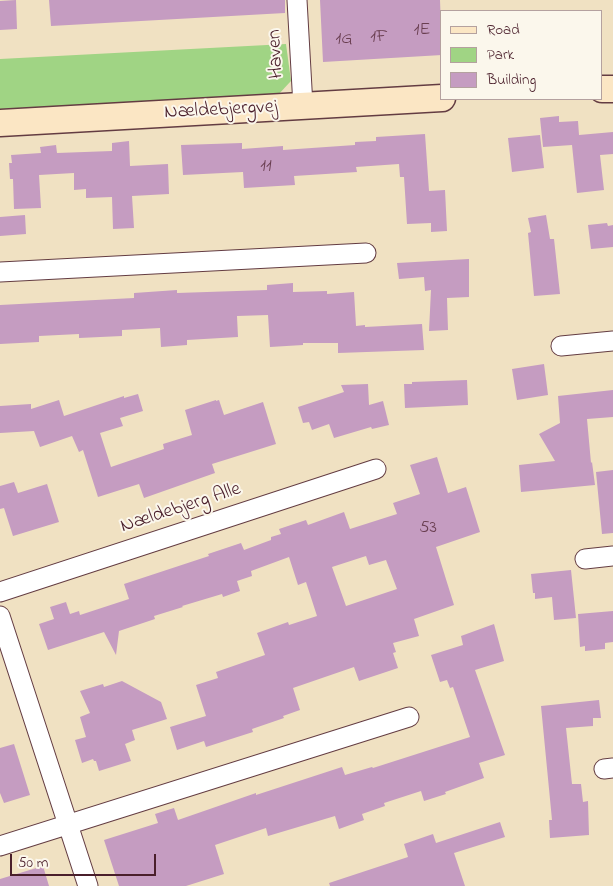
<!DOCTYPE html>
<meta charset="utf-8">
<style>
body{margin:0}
#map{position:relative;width:613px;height:886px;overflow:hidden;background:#f0e1c2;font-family:"Indie Flower",sans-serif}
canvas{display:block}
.legend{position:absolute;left:440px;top:10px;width:162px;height:90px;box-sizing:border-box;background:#fbf7ec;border:1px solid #b4a19f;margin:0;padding:6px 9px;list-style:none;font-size:15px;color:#4a1f2b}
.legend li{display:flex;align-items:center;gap:10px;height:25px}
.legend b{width:25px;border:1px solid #b4a19f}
.scale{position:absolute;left:10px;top:854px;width:146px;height:22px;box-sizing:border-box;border:2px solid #4a1f2b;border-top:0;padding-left:6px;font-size:15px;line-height:18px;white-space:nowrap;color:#4a1f2b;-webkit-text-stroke:4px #fbf7ec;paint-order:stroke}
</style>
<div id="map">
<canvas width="613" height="886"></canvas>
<ul class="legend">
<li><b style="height:6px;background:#fbe6c4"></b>Road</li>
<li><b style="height:14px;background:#a0d484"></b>Park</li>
<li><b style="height:14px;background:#c59cc1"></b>Building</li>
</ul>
<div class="scale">50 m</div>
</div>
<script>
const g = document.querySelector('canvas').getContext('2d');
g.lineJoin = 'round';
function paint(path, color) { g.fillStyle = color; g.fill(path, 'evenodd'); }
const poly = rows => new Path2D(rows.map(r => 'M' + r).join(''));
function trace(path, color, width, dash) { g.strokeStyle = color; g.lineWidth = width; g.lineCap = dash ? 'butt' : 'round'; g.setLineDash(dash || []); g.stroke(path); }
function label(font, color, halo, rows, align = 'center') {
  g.font = font + ' "Indie Flower",sans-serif'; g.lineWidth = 4; g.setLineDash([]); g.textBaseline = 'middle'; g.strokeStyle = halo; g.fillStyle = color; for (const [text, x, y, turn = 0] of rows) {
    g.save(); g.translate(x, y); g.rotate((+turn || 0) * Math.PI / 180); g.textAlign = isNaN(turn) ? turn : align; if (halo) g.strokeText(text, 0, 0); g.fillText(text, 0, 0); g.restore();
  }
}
paint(poly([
 [286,44,291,81,277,96,0,113,0,59]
]), '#a0d484');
paint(poly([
 [16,0,17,29,0,30,0,1],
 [49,0,285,0,285,13,51,26],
 [320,0,440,0,442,55,323,62],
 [559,116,559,122,578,121,579,135,613,132,613,154,600,155,604,190,577,193,572,145,543,147,540,118],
 [425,134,429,191,445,190,447,231,431,232,431,223,407,224,404,177,400,177,399,164,356,167,357,172,294,176,295,185,244,188,243,172,183,175,181,145,242,143,242,149,283,146,283,150,355,145,355,142,376,141,376,137],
 [540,135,544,168,512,172,508,138],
 [129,141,130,166,168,164,169,194,132,196,134,228,113,229,112,197,86,198,86,189,74,190,74,173,39,175,41,208,14,209,13,179,10,179,9,163,12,163,11,155,41,153,40,147,56,145,57,153,112,151,112,143],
 [25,215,26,234,0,236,0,217],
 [546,215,550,239,554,239,560,294,534,296,528,233,531,232,528,218],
 [607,223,608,226,613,225,613,247,591,249,588,225],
 [469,259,469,297,447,298,448,330,429,331,431,290,425,291,424,277,399,279,397,263],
 [293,283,293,292,327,291,327,294,354,292,356,326,365,325,365,327,422,324,424,350,338,353,338,343,303,343,303,345,270,347,268,315,237,316,238,337,187,340,187,345,161,347,160,328,122,330,122,336,79,338,79,334,39,336,39,342,0,344,0,305,134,298,134,293,177,290,177,293,267,290,267,285],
 [544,364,548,395,517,400,512,369],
 [467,380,468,405,405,408,404,384,412,384,412,382],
 [368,384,369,405,383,401,389,425,372,429,371,427,334,438,329,424,312,430,309,422,303,423,298,407,344,392,341,385],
 [613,390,613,417,587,419,591,463,592,462,595,485,521,492,519,465,555,461,539,434,560,423,558,396],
 [138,394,143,411,120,418,123,426,100,433,111,467,164,449,163,444,192,435,185,410,216,400,216,401,219,400,224,415,263,402,276,444,212,464,215,473,144,498,139,484,98,497,83,450,79,452,72,436,40,447,34,431,0,433,0,406,31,404,31,409,59,400,64,416,124,396,124,398],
 [437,457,448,493,466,487,480,532,436,547,454,605,414,619,419,636,393,643,396,652,393,653,398,668,359,681,354,667,293,688,300,710,283,716,284,718,252,729,253,732,206,747,204,741,177,750,170,727,206,716,196,685,218,678,216,672,265,655,257,633,288,622,289,625,317,616,306,582,298,585,289,557,251,571,252,576,237,581,240,591,223,597,222,594,182,606,183,607,154,616,155,619,119,631,116,655,104,632,48,650,39,624,54,619,50,607,66,602,70,614,79,611,80,615,129,599,124,584,209,556,208,554,241,543,244,550,271,540,271,537,281,534,279,529,306,520,308,525,344,512,350,529,397,514,393,503,420,494,410,465],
 [366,556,369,565,386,560,397,589,346,606,332,567],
 [613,470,613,533,602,534,596,472],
 [14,482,18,493,47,484,59,522,13,536,4,508,0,509,0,486],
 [571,570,576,618,554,620,552,597,535,599,535,593,533,593,531,574],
 [613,611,613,642,605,643,605,649,585,651,585,646,580,647,578,614],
 [494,624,504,661,475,670,505,755,479,763,484,778,445,792,446,794,424,801,421,791,384,803,385,806,362,814,364,820,339,829,335,816,268,836,266,828,215,845,224,874,186,886,119,886,104,840,158,823,155,814,174,808,178,820,256,793,256,795,342,767,345,775,372,767,373,768,470,737,453,687,450,688,447,680,440,682,431,655,463,645,461,636],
 [122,681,161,702,167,719,132,730,135,740,125,744,131,761,99,771,96,761,94,761,93,759,82,763,75,740,86,737,80,717,90,713,80,691,103,684,104,687],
 [599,700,601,718,593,718,593,726,566,728,572,784,581,784,583,802,588,801,589,835,550,838,549,820,552,820,541,706],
 [14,744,30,795,4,803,0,793,0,748],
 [500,822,505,837,454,853,465,886,330,886,329,883,408,857,404,844,433,834,436,843],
 [43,866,49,886,0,886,0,879]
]), '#c59cc1');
const street = poly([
 [297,0,303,106],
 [0,272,366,253],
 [561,346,613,341],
 [585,559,613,556],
 [0,592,376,469],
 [0,616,88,886],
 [604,769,613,768],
 [0,846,409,717]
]);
const secondary = poly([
 [602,89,613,89],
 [0,123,442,98]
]);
trace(street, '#633c42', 21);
trace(secondary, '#633c42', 29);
trace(street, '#fff', 19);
trace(secondary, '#fbe6c4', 26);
label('18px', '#693e50', null, [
 ["1E",422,31],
 ["1F",379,38],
 ["1G",344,40],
 ["11",266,167],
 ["53",428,529]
]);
label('20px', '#4a1f2b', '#fbf7ec', [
 ["Haven",277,54,-93],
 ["Nældebjergvej",221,111,-3],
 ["Nældebjerg Alle",181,509,-18]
]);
</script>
